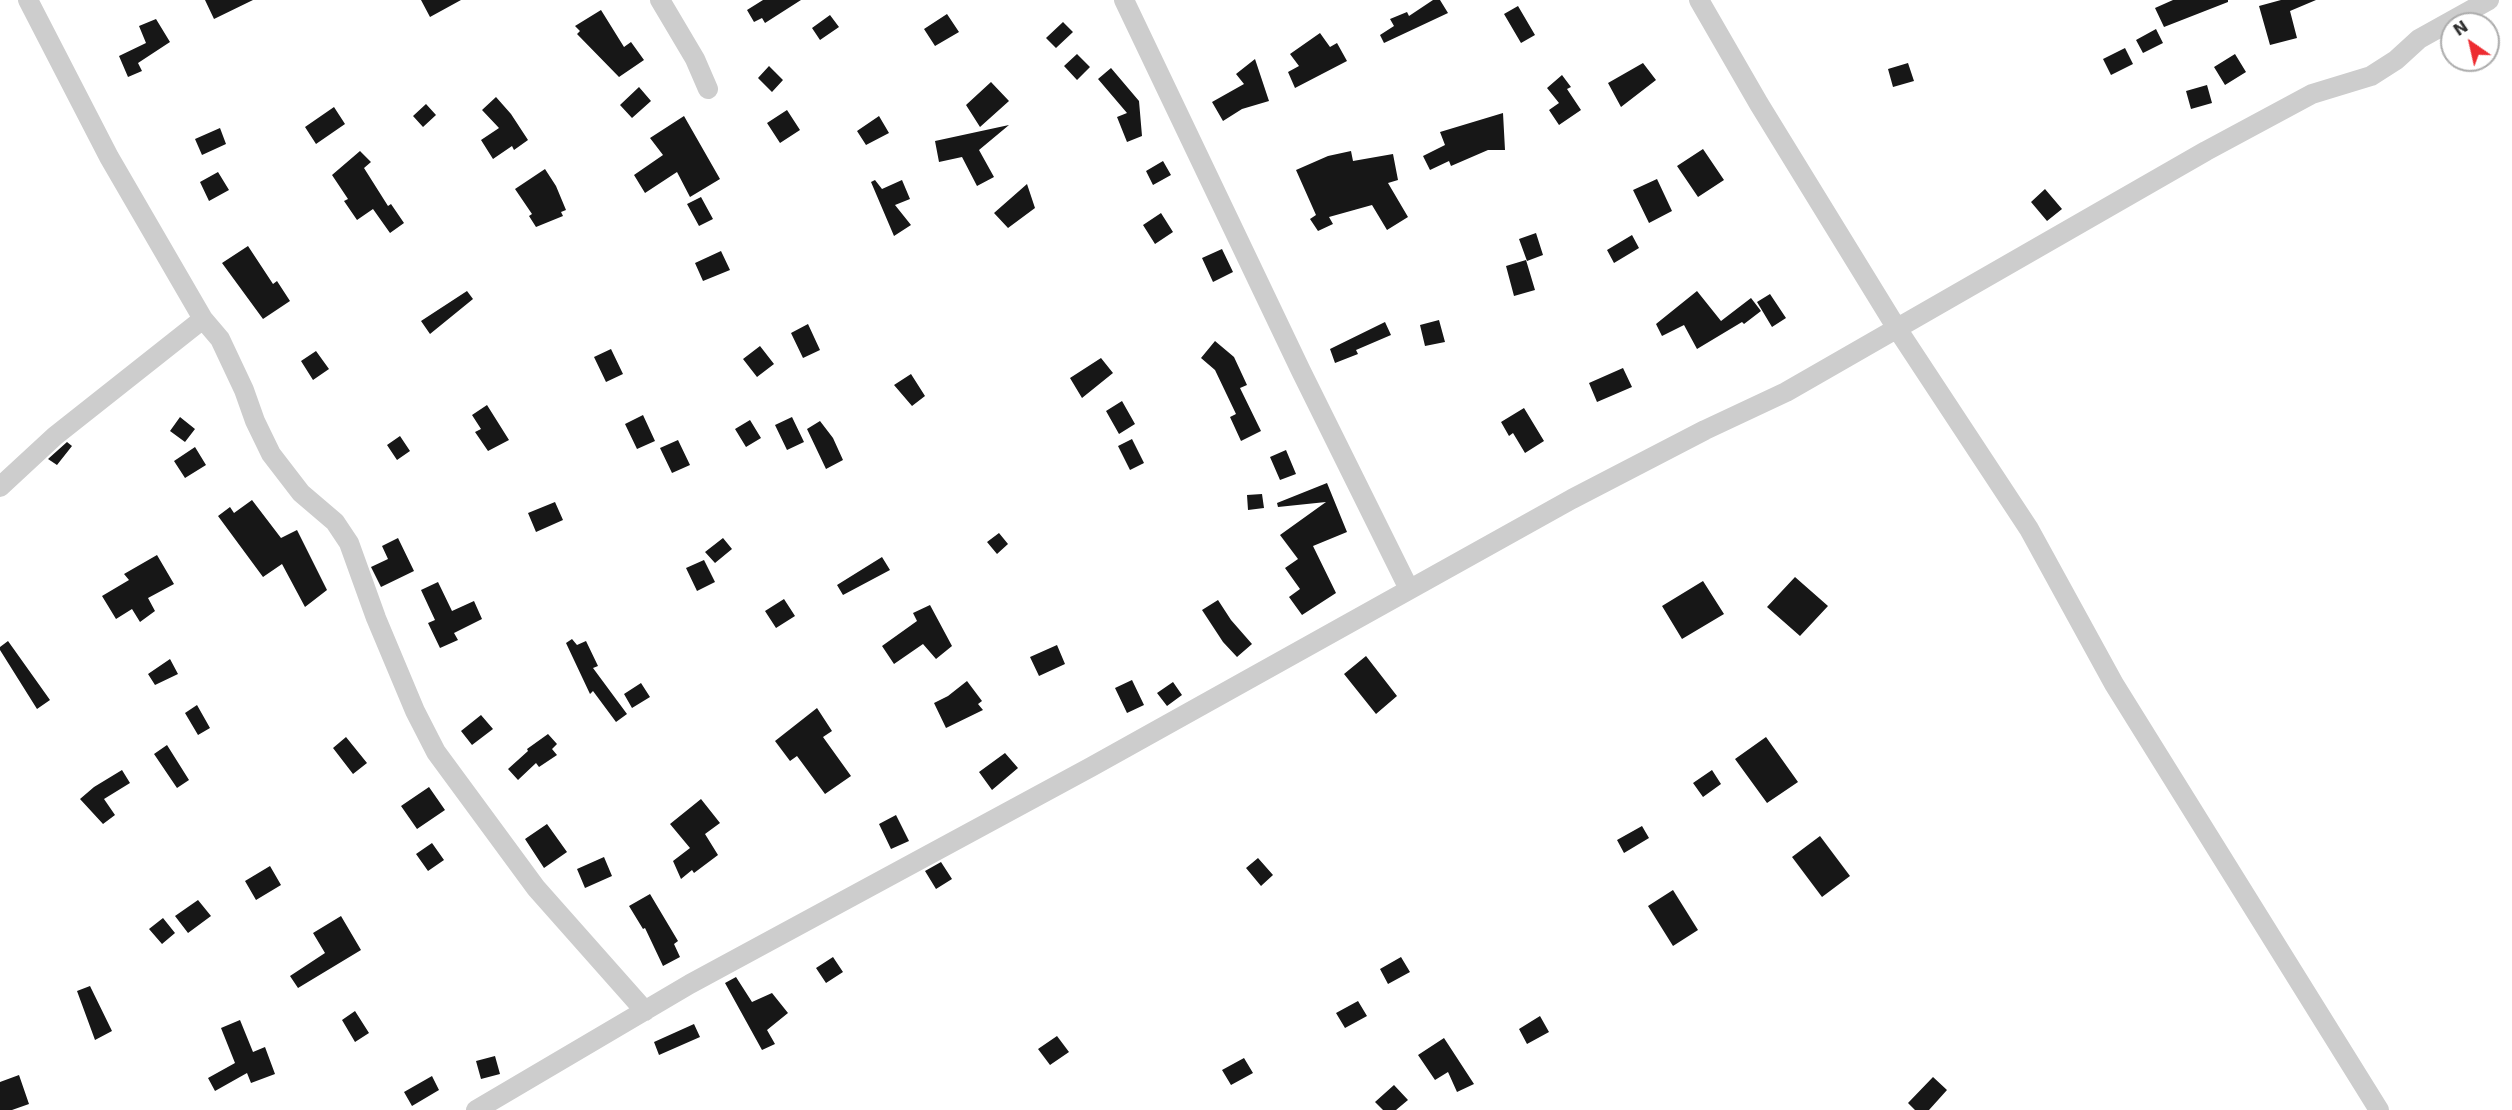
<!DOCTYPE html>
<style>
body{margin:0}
#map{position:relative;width:2512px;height:1110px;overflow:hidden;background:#fff;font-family:"DejaVu Sans",sans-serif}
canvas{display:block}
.north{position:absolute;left:2440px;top:12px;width:60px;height:60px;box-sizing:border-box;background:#fff;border:2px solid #acacac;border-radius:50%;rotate:326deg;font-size:16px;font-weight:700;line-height:24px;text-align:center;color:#303030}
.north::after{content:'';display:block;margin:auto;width:21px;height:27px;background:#ed2c31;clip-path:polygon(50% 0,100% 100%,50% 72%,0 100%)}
</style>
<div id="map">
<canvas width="2512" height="1110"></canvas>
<div class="north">N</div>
</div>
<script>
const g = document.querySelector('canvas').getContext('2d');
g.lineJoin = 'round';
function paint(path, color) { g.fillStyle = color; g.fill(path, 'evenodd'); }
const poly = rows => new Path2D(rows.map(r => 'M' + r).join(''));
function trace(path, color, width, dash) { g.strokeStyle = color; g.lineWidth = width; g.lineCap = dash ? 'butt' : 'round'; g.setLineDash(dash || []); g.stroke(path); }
paint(poly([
 [205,0,253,0,214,19],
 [421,0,461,0,430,17],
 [763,0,801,0,765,23,762,18,754,22,747,10],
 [1433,0,1440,0,1448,13,1384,43,1380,35,1394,26,1390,19,1407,12,1409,16],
 [2173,0,2228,0,2228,2,2164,27,2155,8],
 [2281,0,2316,0,2290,11,2297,38,2270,45,2259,6],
 [1518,6,1535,35,1521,43,1504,14],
 [601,10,624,47,631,42,644,60,619,77,577,34,580,31,575,26],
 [947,14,959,32,935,46,924,29],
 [830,15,839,27,820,40,812,28],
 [156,19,170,42,138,63,142,71,128,77,119,56,146,43,139,26],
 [1063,22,1073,32,1056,48,1046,38],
 [2156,29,2163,43,2143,53,2136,40],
 [1320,33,1330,47,1337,43,1347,61,1295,88,1288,72,1299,66,1290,54],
 [2125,48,2133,64,2111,75,2103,59],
 [1077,54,1090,67,1077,80,1064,66],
 [2235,54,2246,72,2225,85,2214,67],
 [1255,59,1269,101,1242,109,1223,121,1212,102,1244,84,1236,74],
 [1643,63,1656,80,1621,107,1608,83],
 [1908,63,1914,81,1893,87,1888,69],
 [769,66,783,80,772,92,758,78],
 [1111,68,1139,101,1142,136,1127,142,1117,117,1127,113,1098,79],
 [1562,75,1571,87,1567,89,1581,110,1559,125,1549,110,1559,103,1547,88],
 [991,82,1009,101,980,127,966,105],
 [2207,85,2212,103,2191,109,2186,91],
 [639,87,651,101,632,118,620,105],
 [496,97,511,114,528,140,514,150,512,146,493,159,481,140,499,128,482,110],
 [426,104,436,115,423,127,413,116],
 [334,107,345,124,316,144,305,127],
 [787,110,800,130,780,143,767,123],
 [1503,113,1505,150,1488,150,1451,166,1449,161,1430,170,1423,156,1445,145,1440,132],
 [684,116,720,179,690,197,677,172,645,193,634,175,663,155,650,138],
 [879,116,889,133,866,145,857,131],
 [1009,125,979,150,994,177,977,186,962,157,939,162,935,141],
 [220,128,226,144,202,155,195,139],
 [1703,149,1724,180,1698,197,1677,166],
 [360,151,371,162,364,168,388,206,391,204,404,223,390,233,373,209,357,220,344,201,348,199,332,175],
 [1351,151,1353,161,1393,154,1398,180,1388,183,1408,217,1387,230,1372,205,1329,217,1333,224,1318,231,1310,219,1316,215,1296,170,1328,156],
 [1163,161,1171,175,1153,185,1146,171],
 [545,169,556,186,566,210,561,212,563,216,536,227,529,216,532,214,515,189],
 [218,172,229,190,209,201,200,182],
 [1657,179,1672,211,1649,223,1633,190],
 [875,180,882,189,902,180,910,199,895,205,911,225,894,236,871,182],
 [1027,184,1035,208,1008,228,994,213],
 [2045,189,2062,209,2047,221,2031,202],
 [701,197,713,219,699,226,687,204],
 [1161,213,1173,232,1155,244,1143,225],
 [1536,233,1543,255,1527,261,1519,239],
 [1632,235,1639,248,1614,263,1607,250],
 [248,246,273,284,277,281,290,301,263,319,222,263],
 [1222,249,1233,272,1213,282,1202,258],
 [721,251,730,270,703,281,695,263],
 [1526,260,1535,290,1514,296,1506,266],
 [467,291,473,299,430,334,421,321],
 [1697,291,1721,321,1751,298,1761,311,1744,324,1742,322,1697,349,1684,325,1662,336,1656,324],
 [1770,294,1786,318,1772,327,1757,302],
 [1439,320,1445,342,1425,346,1420,325],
 [1385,322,1391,335,1356,350,1358,354,1335,363,1330,349],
 [808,324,820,350,803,358,791,333],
 [1215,341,1234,357,1247,385,1240,388,1261,431,1241,441,1230,417,1236,414,1215,370,1201,358],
 [760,346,774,364,757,377,743,359],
 [611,349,623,374,606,382,594,357],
 [316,351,329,369,313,380,301,361],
 [1101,358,1113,373,1082,398,1070,378],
 [1623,368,1632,387,1597,402,1589,383],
 [911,374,925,396,912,406,894,385],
 [1122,401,1135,424,1119,434,1106,411],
 [487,405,509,440,488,451,475,432,481,429,472,415],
 [1524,408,1544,441,1525,453,1513,433,1509,436,1501,422],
 [643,415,655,441,637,449,625,424],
 [180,417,195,429,185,442,170,431],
 [792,417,804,442,787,450,775,425],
 [750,420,761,438,746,447,735,429],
 [820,421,833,438,843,460,826,469,807,429],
 [400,436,410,451,397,460,387,445],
 [1132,439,1144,463,1130,470,1118,446],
 [678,440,690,465,672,473,660,448],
 [67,442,72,446,57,465,48,459],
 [195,447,206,465,185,478,174,461],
 [1286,450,1296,474,1280,480,1270,457],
 [1327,483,1347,532,1313,546,1336,593,1302,615,1289,597,1300,589,1285,568,1298,559,1280,535,1326,502,1278,507,1277,503],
 [1262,494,1264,508,1248,510,1247,495],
 [252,500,281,538,297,530,327,590,305,607,282,564,263,577,218,516,230,507,234,513],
 [555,502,563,520,536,532,528,513],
 [999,533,1008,544,997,554,987,542],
 [398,538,414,571,381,587,371,567,388,559,382,546],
 [723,538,732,549,715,563,705,552],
 [157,555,174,584,148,598,155,611,140,622,132,609,116,619,102,596,129,580,124,574],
 [882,557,890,570,843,595,837,585],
 [704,560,715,582,697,591,686,568],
 [1795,577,1828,606,1800,636,1767,607],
 [1703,581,1724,614,1682,639,1662,606],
 [438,582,452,611,474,601,482,619,454,633,458,640,440,648,428,623,435,620,421,590],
 [784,599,795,616,776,628,765,611],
 [1218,600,1231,620,1252,644,1237,657,1223,642,1202,610],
 [930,605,952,646,936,659,923,644,894,664,882,646,917,621,913,613],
 [572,639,577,645,586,641,598,666,593,668,627,714,616,722,593,691,590,694,566,643],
 [8,641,50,700,37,709,0,650,0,647],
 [1057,645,1065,664,1039,676,1030,657],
 [1366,656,1397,696,1376,714,1344,674],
 [170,659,178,674,155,685,148,674],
 [1132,680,1144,705,1127,713,1115,688],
 [967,681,982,701,978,704,983,710,946,728,934,703,948,696],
 [1173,682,1182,695,1167,706,1157,693],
 [641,683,650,697,632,708,624,694],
 [197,705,210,728,198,735,185,713],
 [817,708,832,731,823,737,851,776,825,794,797,756,790,761,775,741],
 [481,715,493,729,472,745,461,731],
 [548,734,557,744,552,749,557,755,539,767,536,763,518,780,508,769,528,751,527,749],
 [346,737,367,763,353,774,333,748],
 [1766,737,1798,782,1767,803,1735,759],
 [167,745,189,780,177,788,154,754],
 [1005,753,1018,768,992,790,979,772],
 [122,770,130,783,104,799,115,815,103,824,80,799,94,787],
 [1712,770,1721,784,1703,797,1693,783],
 [429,787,445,810,417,829,401,806],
 [701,799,720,823,705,834,718,855,694,873,692,870,681,879,673,861,690,848,670,824],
 [896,815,909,841,891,849,879,824],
 [547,824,567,852,544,868,525,839],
 [1642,826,1649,838,1624,853,1617,840],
 [1820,836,1850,876,1822,897,1792,857],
 [432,843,444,860,428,871,416,854],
 [604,857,612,876,585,888,577,869],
 [1258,858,1273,875,1261,886,1246,868],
 [941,862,952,879,936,889,925,871],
 [270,866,281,885,256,900,245,881],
 [1673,890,1698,930,1673,946,1648,906],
 [650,894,678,941,674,944,680,957,663,966,645,928,643,929,629,906],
 [198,900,211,916,188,933,175,916],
 [341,916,361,950,298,988,290,976,325,953,313,933],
 [163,918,175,933,162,944,149,929],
 [833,957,843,972,826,983,816,968],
 [1401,957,1410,972,1388,984,1380,969],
 [736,977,752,1002,772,993,788,1013,767,1030,775,1044,762,1050,725,983],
 [90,986,112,1031,95,1040,77,991],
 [1358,1001,1367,1016,1345,1028,1336,1013],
 [355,1011,369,1033,355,1042,342,1020],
 [1540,1016,1549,1032,1527,1044,1519,1029],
 [240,1020,253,1052,265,1047,275,1074,251,1083,247,1073,215,1091,208,1078,235,1063,221,1028],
 [694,1024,700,1037,659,1055,654,1042],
 [1057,1036,1069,1052,1050,1065,1038,1049],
 [1444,1038,1474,1084,1457,1092,1448,1072,1435,1080,1418,1055],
 [495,1056,500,1074,481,1079,476,1061],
 [1244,1058,1253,1073,1231,1085,1222,1070],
 [19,1075,29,1104,12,1110,0,1110,0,1082],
 [432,1076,439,1090,412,1106,404,1092],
 [1933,1077,1947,1090,1929,1110,1915,1110,1908,1103],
 [1394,1085,1408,1100,1396,1110,1383,1110,1375,1102]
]), '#171717');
trace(poly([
 [28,0,109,157,203,319,220,339,244,390,255,421,271,454,301,493,335,522,349,543,376,618,415,711,436,752,536,888,645,1011],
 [660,0,695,59,708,89],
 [1124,0,1301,371,1409,589],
 [1699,0,1759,104,1896,327,2029,529,2114,684,2379,1110],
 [0,487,55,436,203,319],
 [476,1110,690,984,1091,767,1572,499,1705,430,1786,392,2206,151,2312,94,2371,76,2396,60,2419,39,2489,0]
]), '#cdcdcd', 20);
</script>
